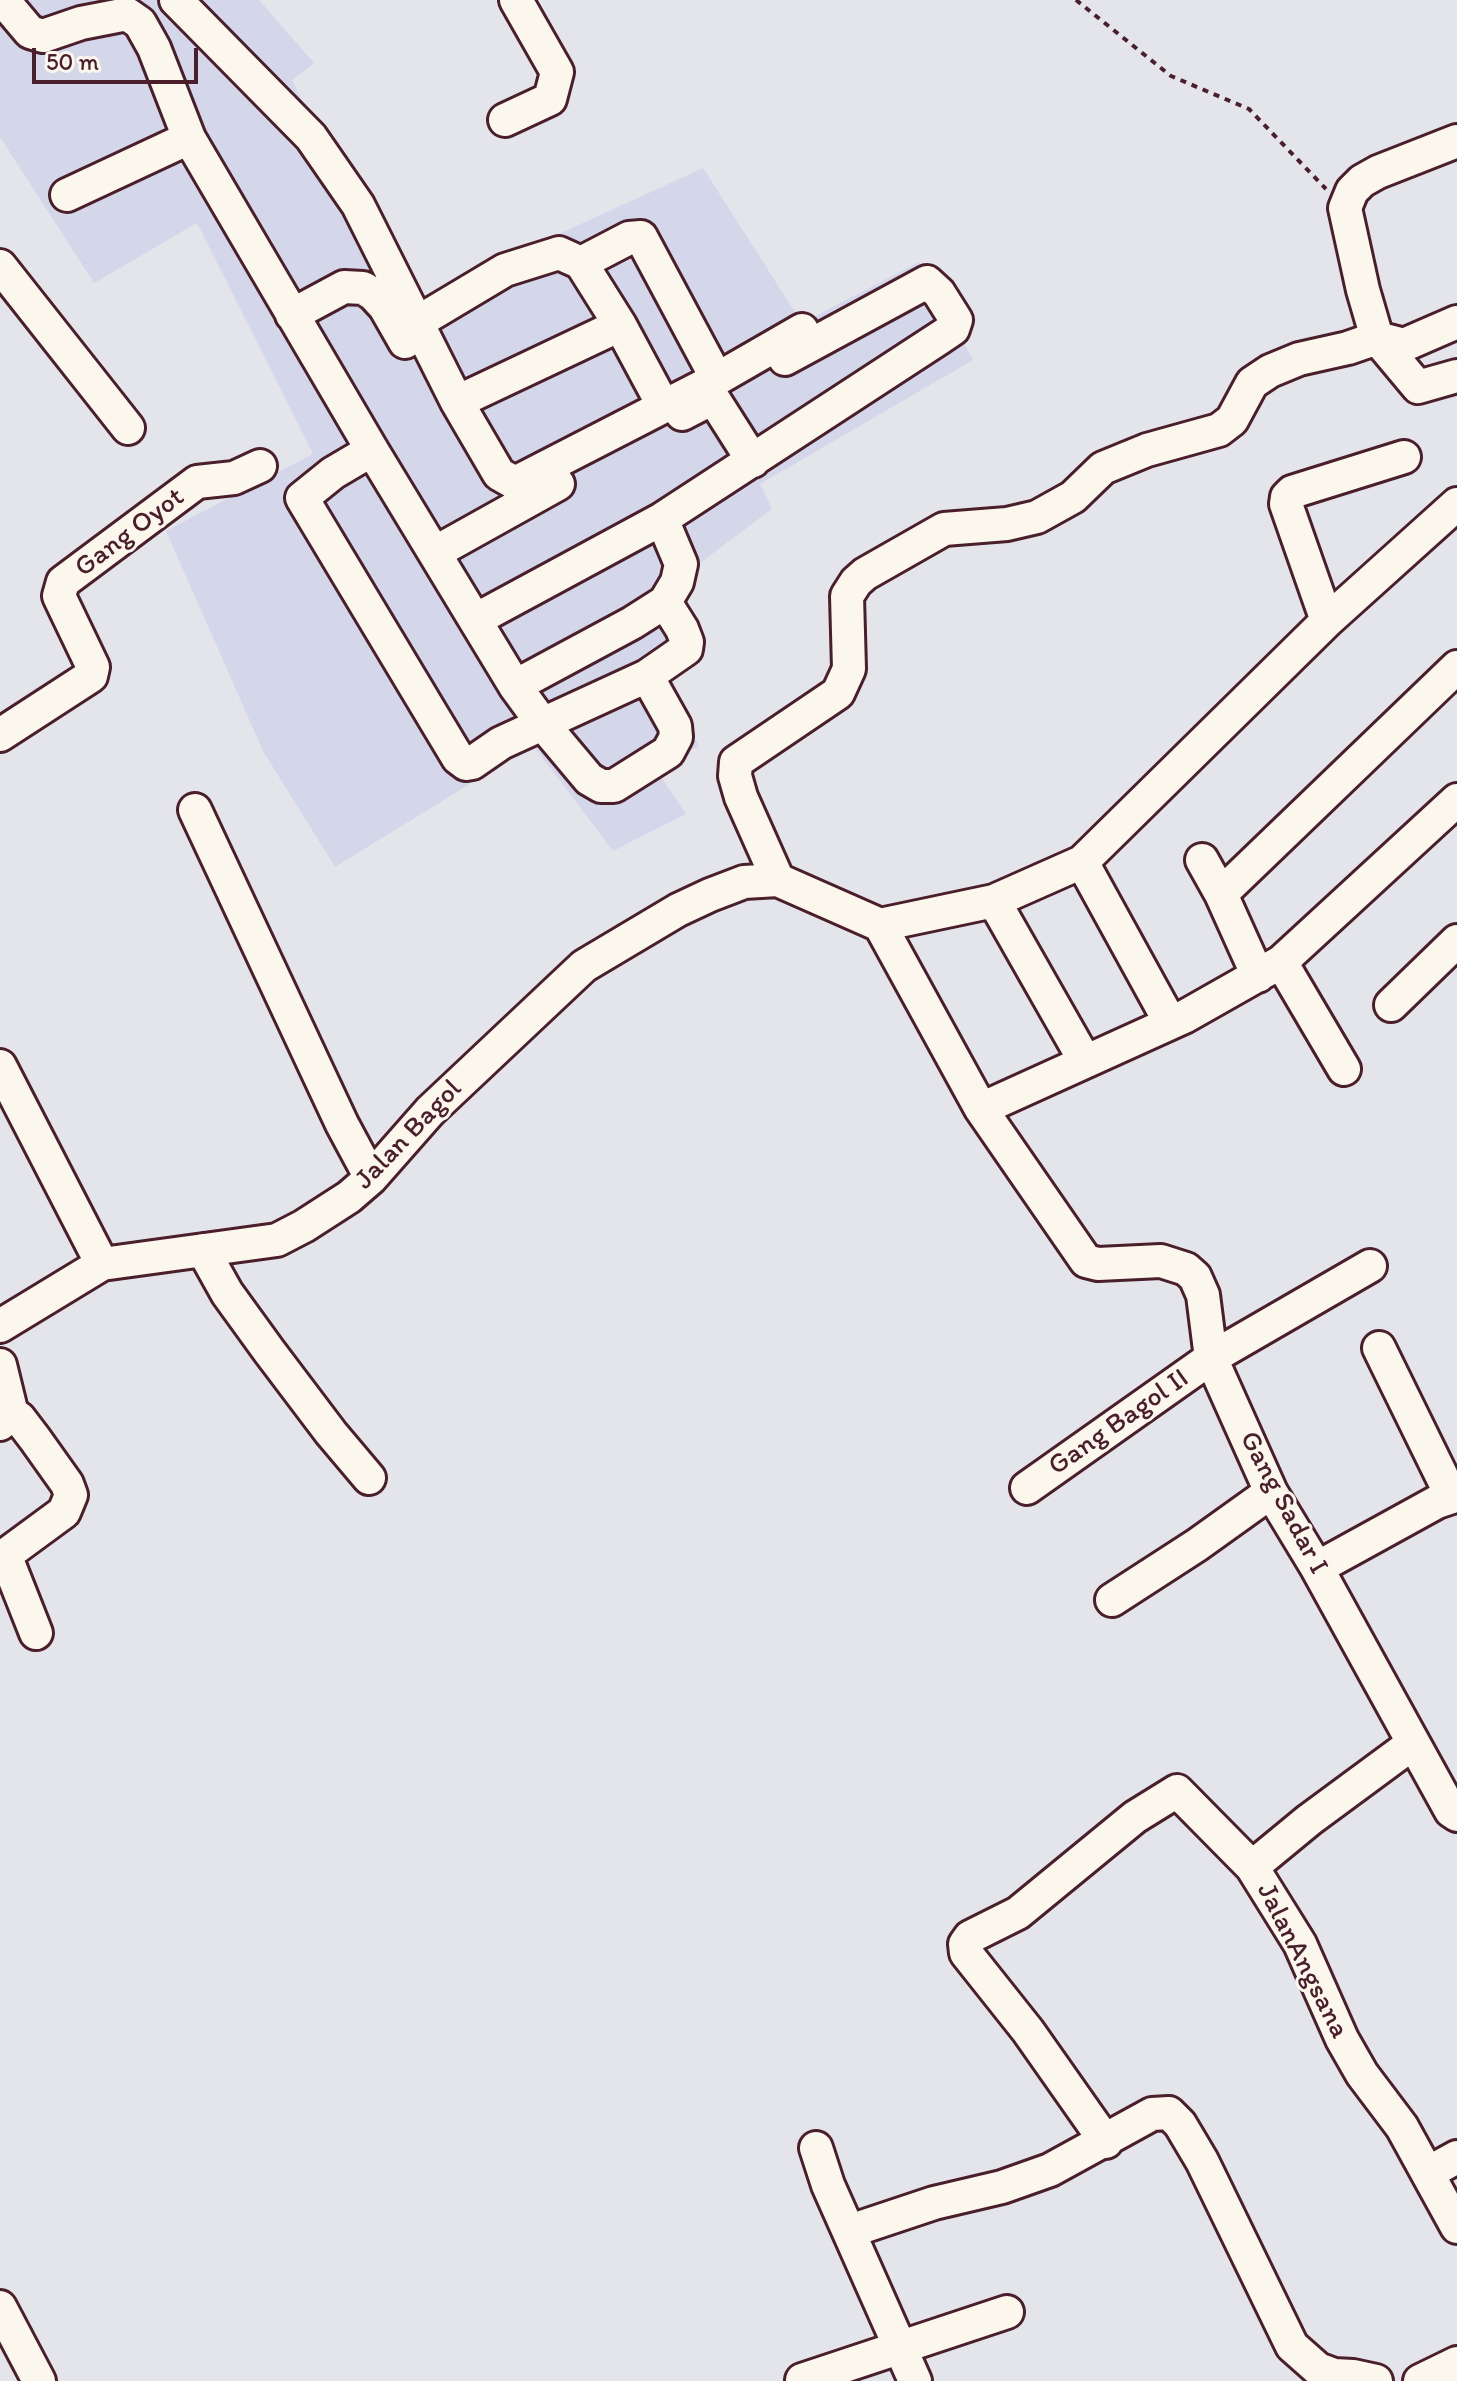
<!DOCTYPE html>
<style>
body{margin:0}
#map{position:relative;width:1457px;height:2381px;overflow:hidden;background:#e4e4eb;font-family:Itim,sans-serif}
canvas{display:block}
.scale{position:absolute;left:32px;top:48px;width:166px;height:36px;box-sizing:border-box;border:4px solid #4a1f2b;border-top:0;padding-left:10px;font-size:24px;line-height:28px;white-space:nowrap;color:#4a1f2b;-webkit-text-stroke:6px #fbf7ec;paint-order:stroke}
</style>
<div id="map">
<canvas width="1457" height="2381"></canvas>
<div class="scale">50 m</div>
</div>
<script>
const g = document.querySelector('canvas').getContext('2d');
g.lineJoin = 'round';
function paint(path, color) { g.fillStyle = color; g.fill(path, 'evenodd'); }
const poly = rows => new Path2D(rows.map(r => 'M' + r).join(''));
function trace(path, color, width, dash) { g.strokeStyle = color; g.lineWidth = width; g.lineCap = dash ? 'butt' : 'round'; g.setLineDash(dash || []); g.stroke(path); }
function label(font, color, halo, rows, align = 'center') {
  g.font = font + ' Itim,sans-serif'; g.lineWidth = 6; g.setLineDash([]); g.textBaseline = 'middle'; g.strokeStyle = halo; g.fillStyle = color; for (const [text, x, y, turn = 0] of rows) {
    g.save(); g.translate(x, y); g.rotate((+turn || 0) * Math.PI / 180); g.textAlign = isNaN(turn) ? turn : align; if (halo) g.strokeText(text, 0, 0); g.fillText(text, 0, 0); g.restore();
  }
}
paint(poly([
 [0,0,259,0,314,63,292,80,402,306,703,168,802,323,919,262,973,360,760,484,772,509,665,589,702,656,662,687,699,746,655,768,686,814,613,851,533,745,335,867,263,751,166,531,313,454,197,223,94,283,0,137]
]), '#d4d7ea');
const minor = poly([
 [3,0,30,32,43,36,81,23,127,14,140,23,154,48,189,138,372,450,515,686,542,723,589,779,601,786,614,786,668,752,676,737,675,726,647,676],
 [176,0,311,137,358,205,457,402,499,474,515,483,717,379,802,330],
 [505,120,550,99,557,72,516,0],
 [67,195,189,138],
 [581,263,629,238,641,237,717,379],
 [0,266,128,428],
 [292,315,344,287,363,288,373,294,385,307,405,342],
 [418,322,505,270,559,253,581,263,620,325,664,407],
 [1377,338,1418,387,1457,376],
 [1377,338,1404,345,1457,322],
 [457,402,620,325],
 [682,414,713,398,753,461],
 [372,450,333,473,302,498,458,758,466,764,472,763,501,743,647,676,686,649,687,642,682,629,665,602],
 [436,552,558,484],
 [477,619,662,519,938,339,953,329,956,320,939,293,927,282,785,359],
 [1327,621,1286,504,1287,497,1292,492,1404,457],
 [515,686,632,623,665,602,677,582,681,564,662,519],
 [0,735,91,676,93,667,59,596,63,582,197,482,234,478,260,466],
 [195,810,342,1124,371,1178],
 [1202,860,1221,894,1258,976],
 [1082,862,1170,1022],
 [778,880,741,797,735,776,736,762,838,693,849,669,847,596,856,582,865,574,944,529,1007,524,1037,517,1073,497,1103,468,1147,450,1219,430,1232,420,1252,383,1270,371,1299,359,1348,348,1377,338,1363,290,1345,208,1352,191,1362,181,1378,172,1457,141],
 [1221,894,1457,667],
 [994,901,1085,1061],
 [880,925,981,1109,1086,1261,1098,1264,1161,1261,1186,1269,1195,1277,1203,1295,1211,1358,1271,1492,1317,1568,1451,1811,1457,1815],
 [880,925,994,901,1082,862,1327,621,1457,504],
 [1281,962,1344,1069],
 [1391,1005,1457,941],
 [0,1066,102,1264],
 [981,1109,1184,1017,1281,962,1457,800],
 [203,1250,227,1293,269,1351,331,1433,369,1478],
 [0,1326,102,1264,277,1240,304,1226,349,1197,371,1178,430,1111,584,966,678,910,710,895,744,882,778,880,880,925],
 [0,1365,11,1410,9,1416,0,1424],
 [1027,1488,1211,1358,1370,1266],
 [6,1557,36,1633],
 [0,1559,64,1512,71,1495,67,1484,35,1439,19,1418,10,1413],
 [1317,1568,1437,1502,1452,1497,1379,1348],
 [1112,1600,1197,1545,1271,1492],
 [1412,1744,1309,1820,1252,1867,1300,1944,1342,2039,1362,2074,1402,2127,1457,2227],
 [1106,2142,1028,2031,966,1953,965,1944,970,1937,1018,1913,1135,1817,1177,1791,1252,1867],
 [816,2148,828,2185,915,2381],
 [1428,2173,1457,2157],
 [850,2231,934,2203,1002,2187,1050,2170,1152,2114,1169,2113,1180,2124,1202,2161,1292,2346,1318,2369,1334,2375,1353,2376,1376,2381],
 [0,2307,39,2381],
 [802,2380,1007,2312],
 [1420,2381,1457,2363]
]);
trace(minor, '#4a1f2b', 38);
trace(poly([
 [1076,0,1171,76,1249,109,1326,189]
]), '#4a1f2b', 4, [6, 6]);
trace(minor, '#fbf7ec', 32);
label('28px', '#4a1f2b', '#fbf7ec', [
 ["Gang Oyot",130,533,-37],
 ["Jalan Bagol",409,1135,-46],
 ["Gang Bagol II",1119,1423,-35],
 ["Gang Sadar I",1283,1503,62],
 ["JalanAngsana",1302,1961,63]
]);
</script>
